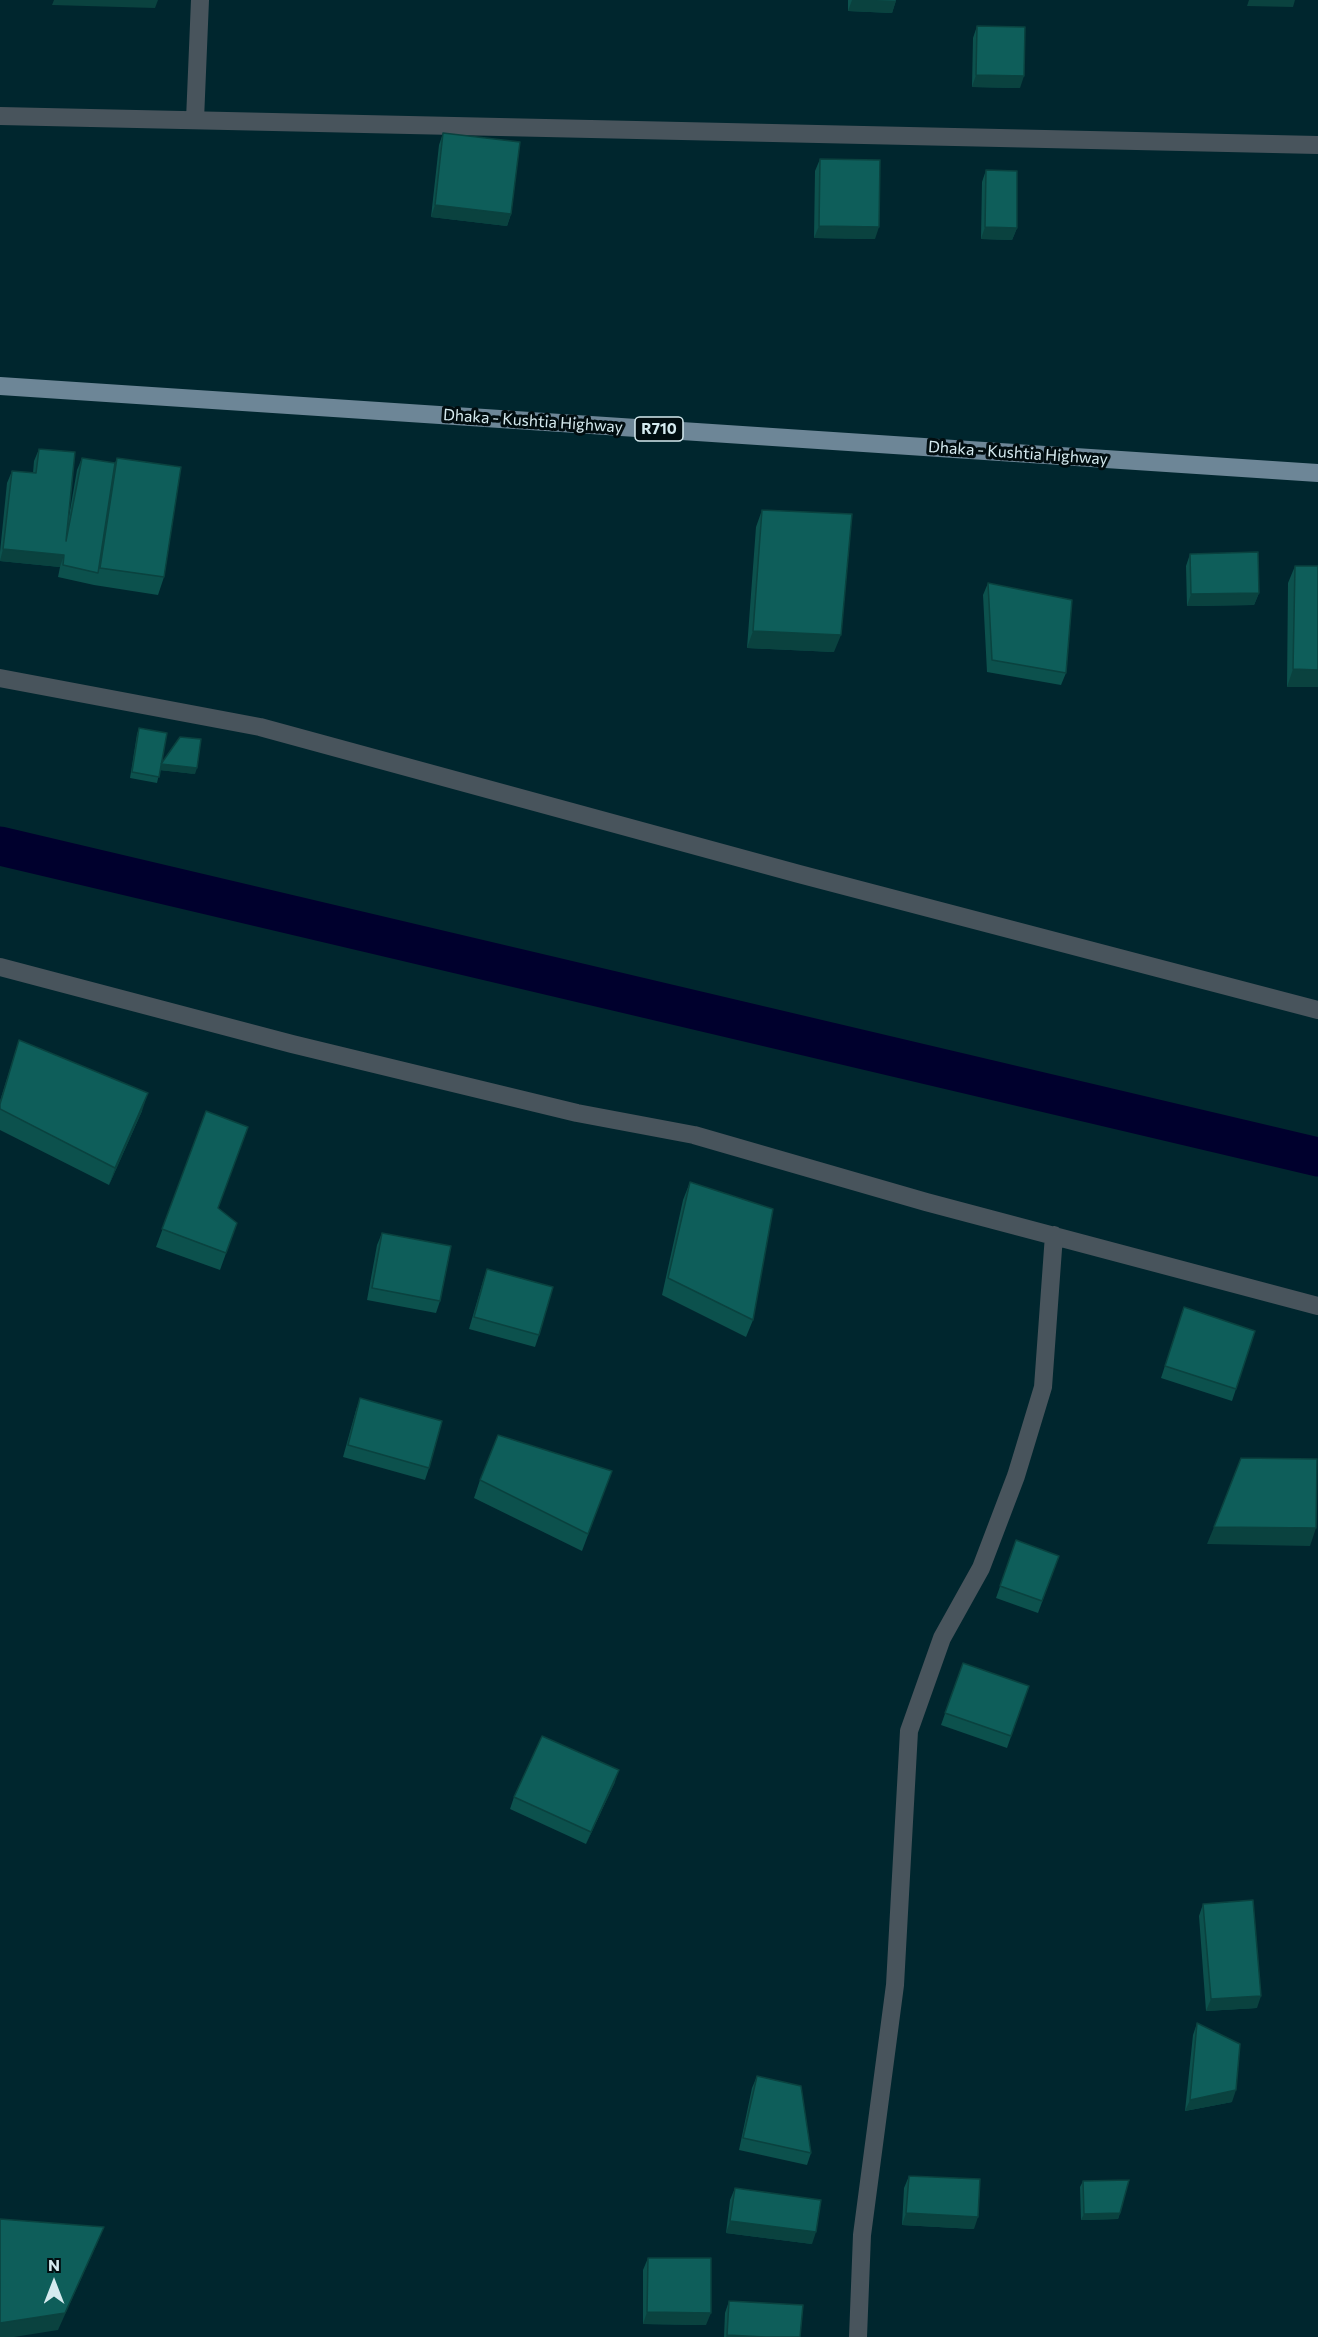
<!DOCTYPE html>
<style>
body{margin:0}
#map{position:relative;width:1318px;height:2337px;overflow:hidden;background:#00262e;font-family:Commissioner,sans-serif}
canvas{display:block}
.north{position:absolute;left:24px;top:2253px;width:60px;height:60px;-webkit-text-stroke:4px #010d10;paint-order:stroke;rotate:0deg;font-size:16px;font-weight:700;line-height:24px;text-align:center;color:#d5eaef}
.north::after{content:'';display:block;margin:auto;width:21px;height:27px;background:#d5eaef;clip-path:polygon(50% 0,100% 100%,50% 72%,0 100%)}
</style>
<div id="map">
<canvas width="1318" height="2337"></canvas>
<div class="north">N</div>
</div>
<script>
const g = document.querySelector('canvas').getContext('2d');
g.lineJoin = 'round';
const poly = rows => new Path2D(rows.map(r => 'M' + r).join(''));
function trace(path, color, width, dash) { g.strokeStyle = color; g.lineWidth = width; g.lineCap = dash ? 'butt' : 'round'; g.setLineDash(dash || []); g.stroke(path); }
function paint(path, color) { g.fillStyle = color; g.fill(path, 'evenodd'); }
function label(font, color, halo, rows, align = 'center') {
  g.font = font + ' Commissioner,sans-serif'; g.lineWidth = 6; g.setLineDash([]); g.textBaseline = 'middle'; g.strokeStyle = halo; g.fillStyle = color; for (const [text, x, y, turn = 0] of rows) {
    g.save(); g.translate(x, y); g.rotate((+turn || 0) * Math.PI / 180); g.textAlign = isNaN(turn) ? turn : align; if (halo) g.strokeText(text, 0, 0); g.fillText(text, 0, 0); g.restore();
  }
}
trace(poly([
 [0,846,1318,1157]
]), '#00002d', 39);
trace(poly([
 [0,116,1318,145],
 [195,120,200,0],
 [0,678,260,727,799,874,1318,1010],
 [0,967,292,1044,577,1113,694,1135,926,1202,1318,1306],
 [858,2337,862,2235,895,1985,909,1731,942,1638,981,1568,1016,1476,1043,1387,1054,1235]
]), '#48545c', 18);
trace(poly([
 [0,386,1318,473]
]), '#6d8697', 18);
paint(poly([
 [848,0,896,0,892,13,848,11],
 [977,26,1020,88,972,87,973,38],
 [443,133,511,214,507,226,431,217,439,145],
 [820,159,875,239,814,238,815,171],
 [986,170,1017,228,1012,240,981,239,982,182],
 [39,449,69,516,77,470,82,458,115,463,117,458,164,577,158,595,94,585,58,577,60,567,0,561,0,552,7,483,12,471,33,473,34,461],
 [762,510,834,652,747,648,756,527],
 [1190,554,1259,593,1254,605,1187,606,1186,566],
 [1295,566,1318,566,1318,687,1287,687,1288,583],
 [988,583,1066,673,1061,685,987,672,983,595],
 [139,728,161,764,195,774,160,770,157,783,130,778,137,734],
 [19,1040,142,1111,109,1185,0,1130,0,1101],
 [206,1111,218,1208,237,1223,220,1270,156,1247],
 [690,1182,753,1320,746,1337,662,1295,683,1200],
 [382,1233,440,1301,436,1313,367,1300,377,1245],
 [487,1269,539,1335,535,1347,469,1329,483,1281],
 [1180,1319,1236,1389,1232,1401,1161,1378],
 [360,1398,429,1468,425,1480,343,1457,356,1410],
 [612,1471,582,1551,474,1498,480,1480],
 [1016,1540,1059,1556,1038,1613,996,1598],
 [963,1663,1029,1686,1007,1748,941,1725],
 [615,1782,586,1844,510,1809,514,1797],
 [1203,1904,1257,2008,1206,2011,1199,1916],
 [1197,2023,1232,2102,1185,2111,1193,2035],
 [757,2076,811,2153,807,2165,739,2150,752,2088],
 [909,2176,974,2229,902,2225,904,2188],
 [1083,2181,1120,2213,1118,2219,1081,2220,1080,2187],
 [735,2188,812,2244,726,2233,730,2200],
 [648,2258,706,2325,643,2324,643,2270],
 [729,2301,800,2337,724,2337,725,2313]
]), '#0c514d');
paint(poly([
 [54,0,158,0,155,8,52,5],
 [852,0,876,0,896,1,892,13,848,11],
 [1249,0,1295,0,1293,7,1247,6],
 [976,75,1024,76,1020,88,972,87],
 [435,205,511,214,507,226,431,217],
 [819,226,879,227,875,239,814,238],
 [985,227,1017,228,1012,240,981,239],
 [3,549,64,555,60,567,0,561],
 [1259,593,1254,605,1187,606,1191,594],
 [753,631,841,635,834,652,747,648],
 [1293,669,1318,670,1318,687,1287,687],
 [161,764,197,768,195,774,159,770],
 [148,1093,142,1111,109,1185,115,1168],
 [1214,1527,1316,1528,1310,1546,1207,1544],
 [619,1770,615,1782,586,1844,591,1832],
 [1261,1996,1257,2008,1206,2011,1211,1999],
 [1236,2090,1232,2102,1185,2111,1190,2100],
 [906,2213,978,2217,974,2229,902,2225],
 [1120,2213,1118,2219,1081,2220,1084,2214],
 [730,2221,816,2232,812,2244,726,2233],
 [104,2227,97,2244,58,2330,14,2337,0,2337,0,2323],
 [647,2312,711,2313,706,2325,643,2324],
 [727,2335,765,2337,726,2337]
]), '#0a423f');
const building = poly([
 [977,26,1025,27,1024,76,976,75,977,26],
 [443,133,520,142,511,214,435,205,443,133],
 [820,159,880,160,879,227,819,226,820,159],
 [986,170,1017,171,1017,228,985,227,986,170],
 [39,449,75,452,66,541,82,458,115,463,98,573,63,565,64,555,3,549,12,471,36,473,39,449],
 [117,458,181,467,164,577,100,568,117,458],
 [762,510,852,514,841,635,753,631,762,510],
 [1258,552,1259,593,1191,594,1190,554,1258,552],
 [1295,566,1318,566,1318,670,1293,669,1295,566],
 [988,583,1072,600,1066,673,992,660,988,583],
 [139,728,167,733,159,777,132,772,139,728],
 [180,737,201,739,197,768,161,764,180,737],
 [19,1040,148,1093,115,1168,0,1109,0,1104,19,1040],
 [206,1111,248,1127,218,1208,237,1223,226,1253,162,1229,206,1111],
 [690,1182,773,1209,753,1320,668,1278,690,1182],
 [382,1233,451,1246,440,1301,372,1288,382,1233],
 [487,1269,553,1287,539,1335,474,1317,487,1269],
 [1184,1307,1255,1331,1236,1389,1165,1366,1184,1307],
 [360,1398,442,1421,429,1468,348,1445,360,1398],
 [498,1435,612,1471,588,1534,480,1480,498,1435],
 [1241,1458,1317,1459,1316,1528,1214,1527,1241,1458],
 [1016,1540,1059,1556,1042,1601,1000,1586,1016,1540],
 [963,1663,1029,1686,1011,1736,945,1713,963,1663],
 [542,1736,619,1770,591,1832,514,1797,542,1736],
 [1253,1900,1261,1996,1211,1999,1203,1904,1253,1900],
 [1197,2023,1240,2044,1236,2090,1190,2100,1197,2023],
 [757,2076,801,2086,811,2153,743,2138,757,2076],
 [909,2176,980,2179,978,2217,906,2213,909,2176],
 [1129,2180,1120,2213,1084,2214,1083,2181,1129,2180],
 [735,2188,821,2200,816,2232,730,2221,735,2188],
 [0,2219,104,2227,65,2313,0,2323,0,2219],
 [648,2258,711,2258,711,2313,647,2312,648,2258],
 [729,2301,803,2305,800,2337,765,2337,727,2335,729,2301]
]);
paint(building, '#0e5e5a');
trace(building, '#0a423f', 1.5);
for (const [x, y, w] of [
 [659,429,48]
]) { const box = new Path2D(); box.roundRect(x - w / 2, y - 12, w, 24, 4.5); g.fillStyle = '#010d10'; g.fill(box); trace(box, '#d5eaef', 1.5); }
label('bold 15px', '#d5eaef', null, [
 ["R710",659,429]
]);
label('16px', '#d5eaef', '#010d10', [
 ["Dhaka - Kushtia Highway",533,421,4],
 ["Dhaka - Kushtia Highway",1018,453,4]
]);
</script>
